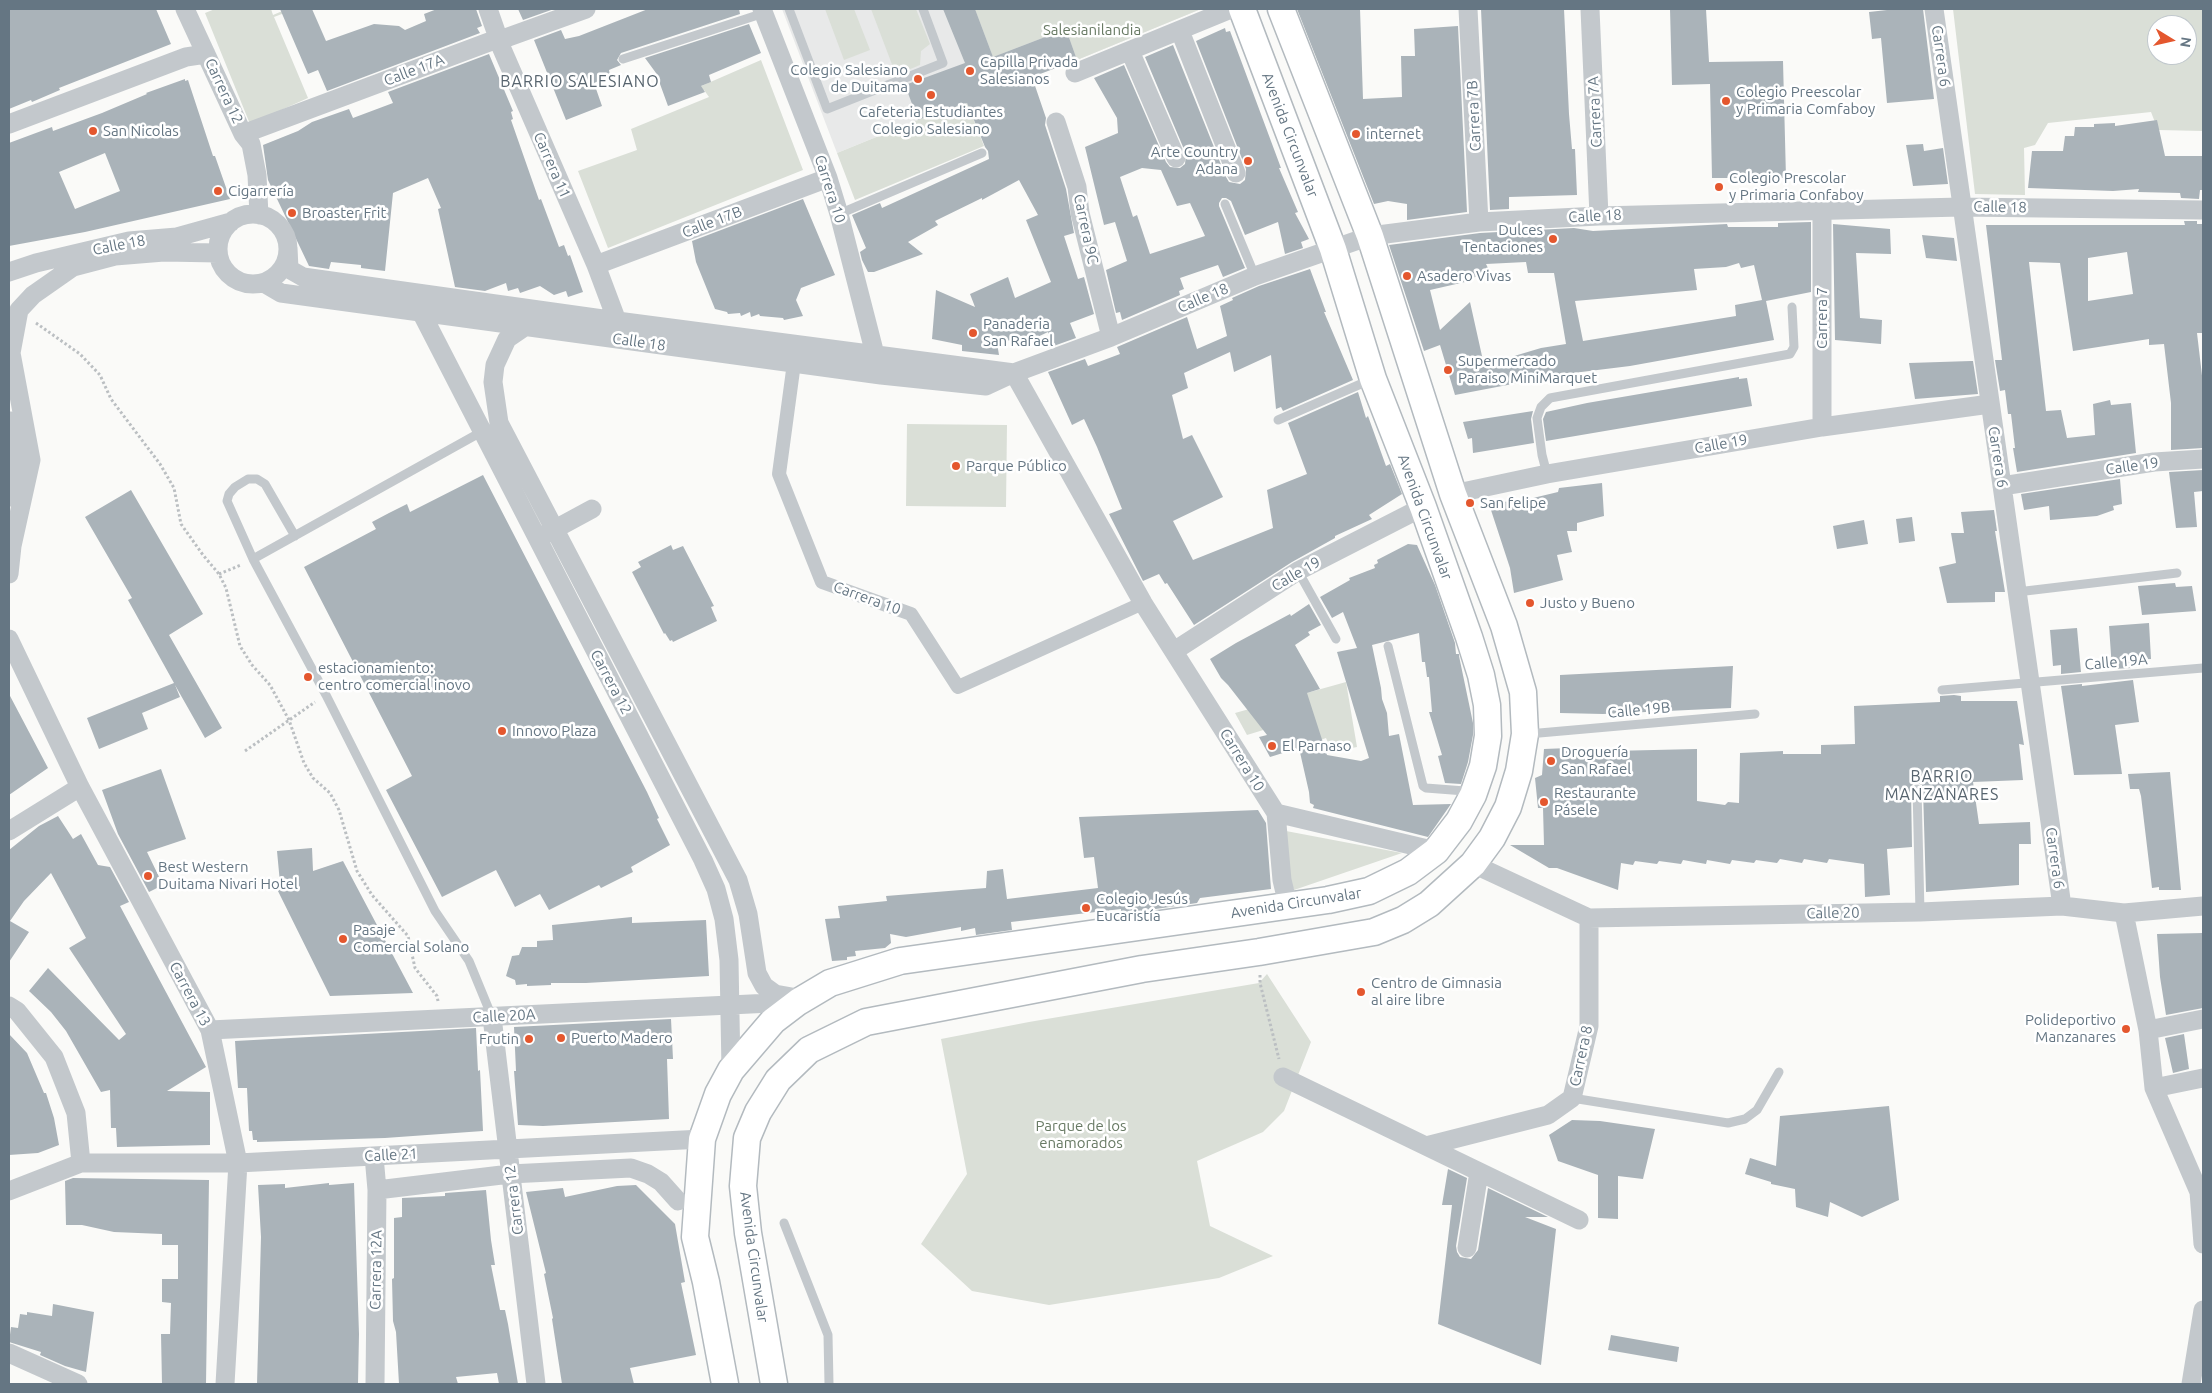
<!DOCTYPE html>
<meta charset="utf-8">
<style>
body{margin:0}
#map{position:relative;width:2212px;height:1393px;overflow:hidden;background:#fafaf8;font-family:Ubuntu,sans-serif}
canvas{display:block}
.frame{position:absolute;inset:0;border:10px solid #657683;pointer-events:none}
.north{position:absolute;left:2147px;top:15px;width:50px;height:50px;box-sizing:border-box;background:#fff;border:1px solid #c1c8cd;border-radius:50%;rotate:99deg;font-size:14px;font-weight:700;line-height:20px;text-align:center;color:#657683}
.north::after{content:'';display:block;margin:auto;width:18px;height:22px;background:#e4572e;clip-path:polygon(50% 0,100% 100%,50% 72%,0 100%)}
</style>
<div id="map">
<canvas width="2212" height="1393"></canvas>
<div class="frame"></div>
<div class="north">N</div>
</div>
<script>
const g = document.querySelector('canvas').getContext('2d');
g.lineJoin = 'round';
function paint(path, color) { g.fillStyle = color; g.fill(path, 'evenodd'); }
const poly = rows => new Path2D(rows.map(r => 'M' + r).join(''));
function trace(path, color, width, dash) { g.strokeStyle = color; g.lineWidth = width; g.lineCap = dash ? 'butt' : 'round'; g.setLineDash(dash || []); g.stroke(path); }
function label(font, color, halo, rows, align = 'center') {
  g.font = font + ' Ubuntu,sans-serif'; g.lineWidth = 5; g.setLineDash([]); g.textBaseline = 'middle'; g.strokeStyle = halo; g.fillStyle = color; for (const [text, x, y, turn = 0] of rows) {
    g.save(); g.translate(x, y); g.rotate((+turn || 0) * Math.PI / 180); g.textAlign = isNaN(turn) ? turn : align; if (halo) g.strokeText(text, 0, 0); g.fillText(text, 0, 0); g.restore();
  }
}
paint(poly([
 [782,9,1201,9,1077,60,918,120,837,153]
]), '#e8e9e9');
paint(poly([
 [215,9,271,9,273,15,287,9,295,9,274,17,308,98,250,124,205,13],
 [825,9,854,9,870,50,844,60],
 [871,9,916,9,930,44,921,51,920,65,896,75],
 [975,9,1201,9,1077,60,1066,29,993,57],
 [1953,9,2203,9,2203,131,2158,130,2151,112,2048,123,2035,145,2024,148,2025,195,1975,194],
 [2157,25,2187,25,2187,55,2157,55],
 [761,60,803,170,608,248,578,171,637,150,631,129,709,97,704,90,700,91,699,87],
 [967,103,984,146,855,200,837,153,918,120],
 [907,424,1007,425,1006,507,906,506],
 [1346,682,1357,747,1332,752,1326,738,1315,742,1309,716,1247,735,1235,713],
 [1286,831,1402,853,1294,890,1284,864],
 [1267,974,1311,1042,1284,1111,1263,1132,1197,1161,1210,1226,1273,1256,1219,1278,1049,1305,972,1291,921,1244,967,1174,941,1039,1029,1022,1259,983]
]), '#dadfd7');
paint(poly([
 [9,9,156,9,171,44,59,88,60,90,32,102,31,100,9,109],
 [280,9,312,9,326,41,374,24,399,26,405,30,426,21,424,14,437,9,476,9,482,26,477,28,480,33,327,91,318,70,308,74],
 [518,9,554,9,523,20],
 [648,9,739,9,740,14,621,53,617,60,621,65,609,70,610,76,594,83,602,106,566,120,534,40,561,30,565,39,579,36],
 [943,9,975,9,993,57,1066,29,1077,60,1032,77,1046,118,1045,125,1066,189,1074,233,1064,236,1078,279,1084,277,1094,314,1070,323,1076,338,1048,348,1048,332,1031,340,1030,336,997,343,999,355,962,351,962,345,932,339,936,290,975,307,970,294,1008,277,1015,298,1051,282,1026,220,1038,215,1019,180,982,200,982,198,935,221,938,225,908,242,923,254,874,272,868,272,862,260,860,252,866,248,852,215,880,203,882,208,989,159,988,151,985,147,967,103,918,120,905,85,965,63],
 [1297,9,1360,9,1363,99,1402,97,1401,56,1415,56,1414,29,1458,26,1467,212,1407,220,1407,204,1388,201,1374,204],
 [1481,9,1564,9,1569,114,1572,149,1575,149,1577,195,1509,197,1509,209,1490,210],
 [1670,9,1706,9,1709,62,1783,61,1786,178,1712,178,1710,84,1672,85],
 [1896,9,1923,9,1934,99,1887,103,1881,38,1872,39,1869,12],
 [749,24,761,53,709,75,711,82,701,86,705,92,668,106,656,73,645,58],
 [1225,28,1226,32,1230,31,1281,168,1279,168,1298,212,1295,213,1309,239,1301,242,1303,248,1285,254,1278,222,1245,235,1231,201,1226,198,1222,198,1219,203,1219,206,1245,268,1223,277,1218,265,1180,278,1184,289,1179,291,1180,295,1122,320,1120,312,1116,313,1106,270,1127,261,1115,222,1104,225,1085,147,1118,133,1117,118,1094,78,1124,65,1166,162,1170,167,1180,168,1185,164,1186,154,1145,57,1173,45,1226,177,1229,182,1240,184,1245,180,1246,169,1196,41],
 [1142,168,1161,170,1177,206,1190,203,1205,236,1150,254,1137,215,1133,217,1120,177],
 [489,54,513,111,511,112,513,119,511,120,539,200,541,199,559,247,564,245,568,256,570,255,583,292,568,297,566,291,554,295,540,286,520,293,518,288,508,291,506,283,485,291,455,287,438,209,441,208,428,178,393,193,385,271,361,268,361,265,331,262,329,269,309,266,268,180,263,145,298,131,312,122,349,109,353,118,393,103,388,92],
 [185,79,185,81,188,80,213,156,215,156,230,199,85,232,9,246,9,143,52,127,53,131,102,113,147,94,146,93],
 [105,153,120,191,75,209,59,172],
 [2157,120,2165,156,2203,156,2203,190,2200,190,2199,199,2181,198,2180,193,2138,192,2139,189,2113,191,2028,188,2032,151,2063,151,2065,136,2074,136,2075,127,2094,127,2094,124,2115,123,2115,126],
 [1923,144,1924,151,1943,148,1948,184,1913,186,1906,145],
 [803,199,835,275,801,288,796,300,803,316,784,320,783,318,760,316,759,314,751,317,750,312,741,316,740,313,728,314,727,312,715,309,696,262,692,241],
 [2184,221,2197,221,2197,224,2203,224,2203,333,2197,333,2203,384,2203,448,2171,450,2171,403,2164,344,2149,345,2149,339,2073,351,2060,263,2029,262,2046,411,2061,410,2067,438,2095,435,2093,404,2110,400,2111,405,2131,403,2136,453,2017,472,2013,448,2015,448,2011,414,2008,414,2005,390,2000,391,1995,360,2002,360,1986,225,2185,225],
 [2127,252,2133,294,2088,301,2088,258],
 [1811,222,1811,292,1766,301,1774,340,1630,366,1565,374,1455,395,1440,345,1424,351,1389,245,1480,233,1574,228,1593,231,1727,224,1728,227,1778,227,1778,223],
 [1526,262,1528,273,1554,273,1566,344,1541,348,1484,365,1470,302,1440,330,1430,290,1465,282,1489,270,1486,264],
 [1739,263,1741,268,1754,265,1762,300,1735,305,1736,316,1583,341,1575,301,1697,290,1694,269,1726,267],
 [1833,224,1890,229,1891,254,1856,253,1860,318,1882,320,1881,344,1835,340],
 [1922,235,1954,238,1957,261,1926,258],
 [1310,269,1326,312,1324,312,1353,380,1283,411,1281,407,1276,409,1271,355,1234,372,1230,352,1184,373,1188,388,1172,395,1183,439,1192,435,1223,497,1173,521,1193,560,1273,528,1267,490,1307,474,1288,423,1358,392,1366,418,1368,416,1386,466,1390,464,1402,494,1369,515,1372,519,1335,536,1335,538,1292,562,1194,625,1167,583,1165,584,1159,574,1143,581,1109,514,1122,509,1097,447,1084,419,1072,425,1048,372,1085,359,1088,366,1120,354,1117,347,1187,317,1197,349,1227,336,1220,306,1233,300,1232,298,1259,286],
 [1971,361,1973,361,1978,394,1915,399,1909,363],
 [1739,377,1739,379,1747,378,1752,406,1546,441,1543,419,1546,412,1587,403],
 [1533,411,1531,419,1534,443,1473,453,1472,438,1468,439,1463,422],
 [2203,470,2203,491,2194,492,2197,527,2176,528,2169,472],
 [483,475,647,792,659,818,657,819,670,845,631,867,633,872,601,888,599,885,549,910,540,894,515,907,496,870,442,897,386,790,412,776,304,567,376,529,372,522,389,513,407,504,410,512],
 [2120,479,2122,504,2113,506,2114,510,2097,516,2050,520,2049,506,2024,510,2021,494],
 [1602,483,1604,516,1577,523,1577,531,1567,531,1572,552,1557,555,1563,580,1514,593,1510,568,1489,504,1533,498,1558,492,1559,488],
 [131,490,203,614,169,635,222,728,205,738,175,685,180,697,142,713,148,729,99,749,87,718,174,683,128,600,132,598,85,517],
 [1994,510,1997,531,1995,531,2005,592,1995,592,1995,602,1947,603,1939,567,1956,563,1951,533,1964,533,1961,512],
 [1912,517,1915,541,1899,543,1896,519],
 [1864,520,1868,544,1837,549,1833,526],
 [1408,544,1417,545,1435,585,1455,643,1456,654,1459,654,1459,656,1473,723,1473,735,1468,762,1461,784,1445,783,1438,756,1442,755,1429,712,1432,712,1429,677,1427,677,1425,662,1422,662,1419,633,1372,645,1381,688,1382,699,1387,713,1389,736,1399,734,1413,805,1451,804,1428,837,1313,808,1314,805,1310,803,1309,792,1299,748,1270,757,1259,737,1267,735,1228,685,1221,678,1210,659,1236,643,1290,614,1291,616,1309,604,1321,625,1308,632,1310,635,1295,645,1320,689,1307,693,1327,755,1361,761,1369,758,1337,652,1357,648,1343,612,1332,618,1320,597,1350,580,1349,578,1375,568,1374,565,1378,563,1377,560],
 [671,545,673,550,683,546,714,606,711,607,717,621,673,642,672,640,670,641,665,633,664,634,632,572,641,567,638,562],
 [2175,583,2176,587,2192,586,2196,611,2142,615,2138,586],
 [2149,623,2151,659,2131,660,2132,668,2112,669,2109,626],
 [2077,628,2081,672,2061,674,2061,665,2053,666,2050,630],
 [1733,666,1731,708,1603,714,1560,713,1560,675],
 [2133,680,2139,722,2115,725,2122,774,2074,775,2061,686,2082,684,2082,686],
 [9,694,48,768,9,795],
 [1954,695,1961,696,1961,701,2017,701,2024,745,2019,744,2023,780,1973,782,1979,824,2030,822,2031,844,2019,844,2019,885,1926,892,1923,789,1922,785,1917,783,1913,784,1911,789,1912,847,1887,849,1890,895,1865,897,1864,864,1829,859,1827,863,1804,859,1802,863,1780,859,1777,863,1756,860,1754,863,1732,860,1730,864,1707,860,1706,864,1683,860,1681,864,1659,861,1657,864,1635,861,1633,865,1621,863,1618,890,1557,868,1549,868,1510,845,1544,845,1543,808,1538,808,1535,778,1542,775,1544,749,1569,748,1568,752,1697,749,1697,801,1725,805,1728,802,1739,803,1740,753,1783,751,1783,754,1821,754,1821,745,1855,744,1854,706,1940,702,1940,696],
 [161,769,186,839,147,852,163,885,149,892,118,834,102,790],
 [2170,772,2181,890,2159,890,2159,887,2152,888,2141,796,2139,789,2130,789,2128,774],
 [1258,810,1266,823,1271,889,1200,898,1197,903,1121,914,1121,909,1011,922,1012,930,976,935,975,928,961,931,961,927,906,937,890,934,891,943,885,948,855,951,856,956,847,957,847,960,832,961,825,919,840,918,838,906,887,901,886,896,986,888,987,871,1003,869,1007,899,1098,888,1094,857,1084,858,1079,817],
 [58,816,73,839,81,834,98,865,110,867,129,902,120,906,206,1067,167,1091,210,1092,210,1145,117,1147,116,1128,111,1128,110,1090,101,1092,66,1031,51,1012,29,991,48,968,119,1040,126,1034,69,948,86,938,51,873,24,901,10,921,29,932,9,962,9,850,39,826],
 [312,848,313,871,343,861,413,993,330,996,275,885,280,883,277,851],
 [632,917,632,923,706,920,709,976,586,983,551,983,551,985,527,986,527,984,516,985,515,980,506,976,512,956,519,955,522,947,537,947,537,941,553,940,552,925],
 [2203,933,2203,1008,2166,1015,2160,977,2157,934],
 [671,1019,673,1059,667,1059,669,1119,543,1126,518,1125,514,1071,516,1071,514,1027],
 [476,1028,478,1071,480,1070,483,1131,385,1138,257,1142,257,1140,253,1140,252,1131,249,1131,247,1088,238,1088,235,1041],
 [9,1034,27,1053,44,1093,46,1093,54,1118,59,1145,38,1153,9,1155],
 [2184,1034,2189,1069,2173,1073,2165,1038],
 [1889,1106,1899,1200,1862,1217,1830,1202,1828,1217,1796,1207,1795,1189,1771,1184,1771,1182,1745,1174,1750,1158,1776,1166,1780,1116],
 [1572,1120,1600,1121,1655,1129,1643,1179,1618,1176,1618,1219,1598,1218,1598,1175,1558,1161,1549,1135],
 [1448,1169,1467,1178,1456,1246,1457,1252,1460,1257,1471,1259,1478,1250,1488,1188,1548,1217,1525,1217,1556,1229,1541,1365,1438,1324,1452,1205,1442,1205],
 [73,1178,209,1180,206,1384,162,1384,161,1334,170,1334,171,1303,162,1302,162,1279,178,1279,178,1245,162,1245,162,1234,114,1232,82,1225,66,1225,65,1181],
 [329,1183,329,1185,354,1183,359,1334,358,1384,257,1384,261,1237,258,1185,285,1184,285,1188],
 [636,1185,675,1224,685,1282,681,1283,696,1355,630,1368,634,1384,562,1384,552,1319,553,1318,544,1274,546,1273,526,1192,563,1188,565,1197,617,1186],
 [486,1190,491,1240,495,1265,491,1265,500,1310,505,1310,508,1324,518,1384,499,1384,497,1373,456,1377,458,1384,399,1384,396,1332,393,1321,392,1279,394,1278,394,1218,402,1217,402,1198,445,1196,445,1193],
 [53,1304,94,1312,86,1372,65,1366,40,1355,41,1352,9,1342,11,1327,18,1328,20,1314,27,1315,27,1312,52,1316],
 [1611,1335,1679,1347,1677,1362,1608,1350]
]), '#aab3b9');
const secondary = poly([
 [725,1384,706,1282,695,1237,702,1139,718,1094,731,1070,773,1021,798,1002,830,983,900,961,1328,900,1369,891,1408,872,1436,851,1459,821,1473,795,1483,766,1488,736,1487,705,1481,675,1469,637,1423,507,1373,379,1333,249,1242,9],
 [774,1384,748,1233,743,1186,747,1138,758,1112,778,1080,809,1050,866,1022,1142,969,1259,952,1374,932,1403,920,1429,904,1473,864,1492,838,1508,807,1519,771,1525,734,1523,692,1504,626,1453,494,1370,236,1281,9]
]);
trace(secondary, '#b3babf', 29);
trace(poly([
 [36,323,80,354,100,375,111,399,160,464,174,488,181,524,203,555,219,574,226,588,240,646,252,665,270,685,289,720,304,763,313,778,330,793,339,810,357,871,372,895,408,936,415,968,437,996,438,1001],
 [219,574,241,565],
 [245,751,315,702],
 [1260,975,1260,983,1279,1059]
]), '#bbbfc2', 3, [2.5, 2.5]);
trace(poly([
 [789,9,827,109,943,63,923,9],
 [623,59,764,13],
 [1225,204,1255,276],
 [839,214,982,153],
 [1278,420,1370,380],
 [483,431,253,559,326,695,435,911,469,961,492,1017],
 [1547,474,1542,455,1537,418,1541,407,1550,398,1790,354,1794,347,1792,307],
 [253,559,227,501,229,494,235,487,248,479,257,479,265,484,295,536],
 [1298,571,1336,639],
 [2017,592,2177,573],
 [1388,646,1423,786,1426,788,1465,791,1471,794],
 [1942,690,2203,668],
 [1528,734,1755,714],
 [1917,789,1920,912],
 [1572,1098,1728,1123,1745,1119,1757,1110,1779,1072],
 [784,1223,828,1335,829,1384]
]), '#c3c8cc', 9);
trace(poly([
 [794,363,779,474,822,582,911,614,958,687,1143,603]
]), '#c3c8cc', 14);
trace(poly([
 [185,9,243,134,251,144,257,175,259,215],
 [488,9,502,49,596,265,617,321],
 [762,9,828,178,839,214,878,366],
 [1468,9,1479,222],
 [1590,9,1599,216],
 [1934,9,2062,906],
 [1180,31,1236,173],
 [1130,51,1176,158],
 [1075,73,1231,9],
 [1056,122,1077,187,1080,213,1111,337],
 [9,124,186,57,206,54],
 [243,134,489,42,500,40,586,9],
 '218 249a35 35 0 1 1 70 0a35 35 0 1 1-70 0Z',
 [288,248,289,269,303,277,617,321,1014,373],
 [596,265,828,178],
 [9,272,36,263,129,241,177,237,231,222],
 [264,283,281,293,881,375,986,386,1014,373,1111,337,1255,276,1370,236,1479,222,1599,216,1961,207,2203,210],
 [421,312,703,860,716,889,724,919,729,960,731,1070],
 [526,326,507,339,495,365,493,382,499,423,738,880,748,914,757,973,764,986,775,994,803,999],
 [1014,373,1143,603,1276,813,1282,880,1288,905],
 [1822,427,1822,209],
 [2002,486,2154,462,2203,459],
 [1453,494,1547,474,1822,427,1990,404],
 [11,497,16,454,11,421],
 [544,535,592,509],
 [9,574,12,546,31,460,11,353,19,310,33,295,73,267,115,256,164,252,218,253],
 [9,639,80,787,210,1030,238,1163,225,1384],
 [1174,651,1298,571,1423,507],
 [1276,813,1436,851],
 [9,831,80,787],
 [1473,864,1589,918,1920,912,2062,906,2124,913,2203,906],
 [2124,913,2148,1030,2154,1088,2199,1192,2203,1244],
 [9,1006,17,1011,54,1057,76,1113,81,1163],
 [492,1017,536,1384],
 [210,1030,792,1002],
 [2148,1030,2203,1019],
 [1283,1077,1579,1220],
 [2154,1088,2203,1078],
 [1426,1146,1548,1115,1572,1098,1589,1026,1589,918],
 [374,1156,377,1190,375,1384],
 [377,1190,510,1174,631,1168,648,1174,661,1182,678,1201],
 [9,1191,81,1163,238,1163,702,1139],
 [1467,1248,1479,1172],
 [9,1353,78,1384],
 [2191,1384,2203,1310]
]), '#c3c8cc', 19);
trace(secondary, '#fff', 26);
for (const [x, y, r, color] of [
 [970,71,5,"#e4572e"],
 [918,79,5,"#e4572e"],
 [931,95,5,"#e4572e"],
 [1726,101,5,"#e4572e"],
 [93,131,5,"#e4572e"],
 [1356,134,5,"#e4572e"],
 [1248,161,5,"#e4572e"],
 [1719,187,5,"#e4572e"],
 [218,191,5,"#e4572e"],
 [292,213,5,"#e4572e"],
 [1553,239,5,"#e4572e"],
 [1407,276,5,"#e4572e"],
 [973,333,5,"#e4572e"],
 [1448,370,5,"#e4572e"],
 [956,466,5,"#e4572e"],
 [1470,503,5,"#e4572e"],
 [1530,603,5,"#e4572e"],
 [308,677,5,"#e4572e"],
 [502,731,5,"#e4572e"],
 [1272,746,5,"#e4572e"],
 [1551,761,5,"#e4572e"],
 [1544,802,5,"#e4572e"],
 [148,876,5,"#e4572e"],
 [1086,908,5,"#e4572e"],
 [343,939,5,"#e4572e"],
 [1361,992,5,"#e4572e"],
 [2126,1029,5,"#e4572e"],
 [561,1038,5,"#e4572e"],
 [529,1039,5,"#e4572e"]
]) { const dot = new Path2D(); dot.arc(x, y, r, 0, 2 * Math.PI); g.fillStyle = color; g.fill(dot); trace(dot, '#fff', 2); }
label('15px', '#687a64', '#fff', [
 ["Salesianilandia",1092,30],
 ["Parque de los",1081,1126],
 ["enamorados",1081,1143]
]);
label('15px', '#657683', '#fff', [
 ["Carrera 6",1941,56,82],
 ["Calle 17A",414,70,-21],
 ["Carrera 12",224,91,65],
 ["Carrera 7A",1595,112,-93],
 ["Carrera 7B",1474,116,-93],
 ["Avenida Circunvalar",1290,135,69],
 ["Carrera 11",552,165,66],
 ["Carrera 10",830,189,72],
 ["Calle 18",2000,207,1],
 ["Calle 18",1595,216,-3],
 ["Calle 17B",712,222,-21],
 ["Carrera 9C",1086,229,78],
 ["Calle 18",119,245,-11],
 ["Calle 18",1203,298,-23],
 ["Carrera 7",1822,318,-90],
 ["Calle 18",639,342,8],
 ["Calle 19",1721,444,-10],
 ["Carrera 6",1998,457,81],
 ["Calle 19",2132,466,-8],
 ["Avenida Circunvalar",1425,517,70],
 ["Calle 19",1296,574,-30],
 ["Carrera 10",867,598,20],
 ["Calle 19A",2116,662,-5],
 ["Carrera 12",611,682,62],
 ["Calle 19B",1639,710,-5],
 ["Carrera 10",1242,760,58],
 ["Carrera 6",2055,858,82],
 ["Avenida Circunvalar",1296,903,-9],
 ["Calle 20",1833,913,-1],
 ["Carrera 13",190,994,62],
 ["Calle 20A",504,1016,-3],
 ["Carrera 8",1581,1056,-78],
 ["Calle 21",391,1155,-3],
 ["Carrera 12",514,1200,-97],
 ["Avenida Circunvalar",754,1257,82],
 ["Carrera 12A",376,1270,-89]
]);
label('15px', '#657683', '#fff', [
 ["Capilla Privada",980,62],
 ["Salesianos",980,79],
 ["Colegio Salesiano",908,70,"right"],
 ["de Duitama",908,87,"right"],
 ["Colegio Preescolar",1736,92],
 ["y Primaria Comfaboy",1736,109],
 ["Cafeteria Estudiantes",931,112,"center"],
 ["Colegio Salesiano",931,129,"center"],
 ["San Nicolas",103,131],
 ["internet",1366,134],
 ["Arte Country",1238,152,"right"],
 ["Adana",1238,169,"right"],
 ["Colegio Prescolar",1729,178],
 ["y Primaria Confaboy",1729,195],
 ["Cigarrería",228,191],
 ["Broaster Frit",302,213],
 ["Dulces",1543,230,"right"],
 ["Tentaciones",1543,247,"right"],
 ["Asadero Vivas",1417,276],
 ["Panaderia",983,324],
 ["San Rafael",983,341],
 ["Supermercado",1458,361],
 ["Paraiso MiniMarquet",1458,378],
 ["Parque Público",966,466],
 ["San felipe",1480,503],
 ["Justo y Bueno",1540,603],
 ["estacionamiento:",318,668],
 ["centro comercial inovo",318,685],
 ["Innovo Plaza",512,731],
 ["El Parnaso",1282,746],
 ["Droguería",1561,752],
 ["San Rafael",1561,769],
 ["Restaurante",1554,793],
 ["Pásele",1554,810],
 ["Best Western",158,867],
 ["Duitama Nivari Hotel",158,884],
 ["Colegio Jesús",1096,899],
 ["Eucaristía",1096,916],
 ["Pasaje",353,930],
 ["Comercial Solano",353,947],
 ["Centro de Gimnasia",1371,983],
 ["al aire libre",1371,1000],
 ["Polideportivo",2116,1020,"right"],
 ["Manzanares",2116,1037,"right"],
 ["Puerto Madero",571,1038],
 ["Frutin",519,1039,"right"]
], 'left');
g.letterSpacing = '1px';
label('16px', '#57646e', '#fff', [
 ["BARRIO SALESIANO",580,82],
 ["BARRIO",1942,777],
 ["MANZANARES",1942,795]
]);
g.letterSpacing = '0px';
</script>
